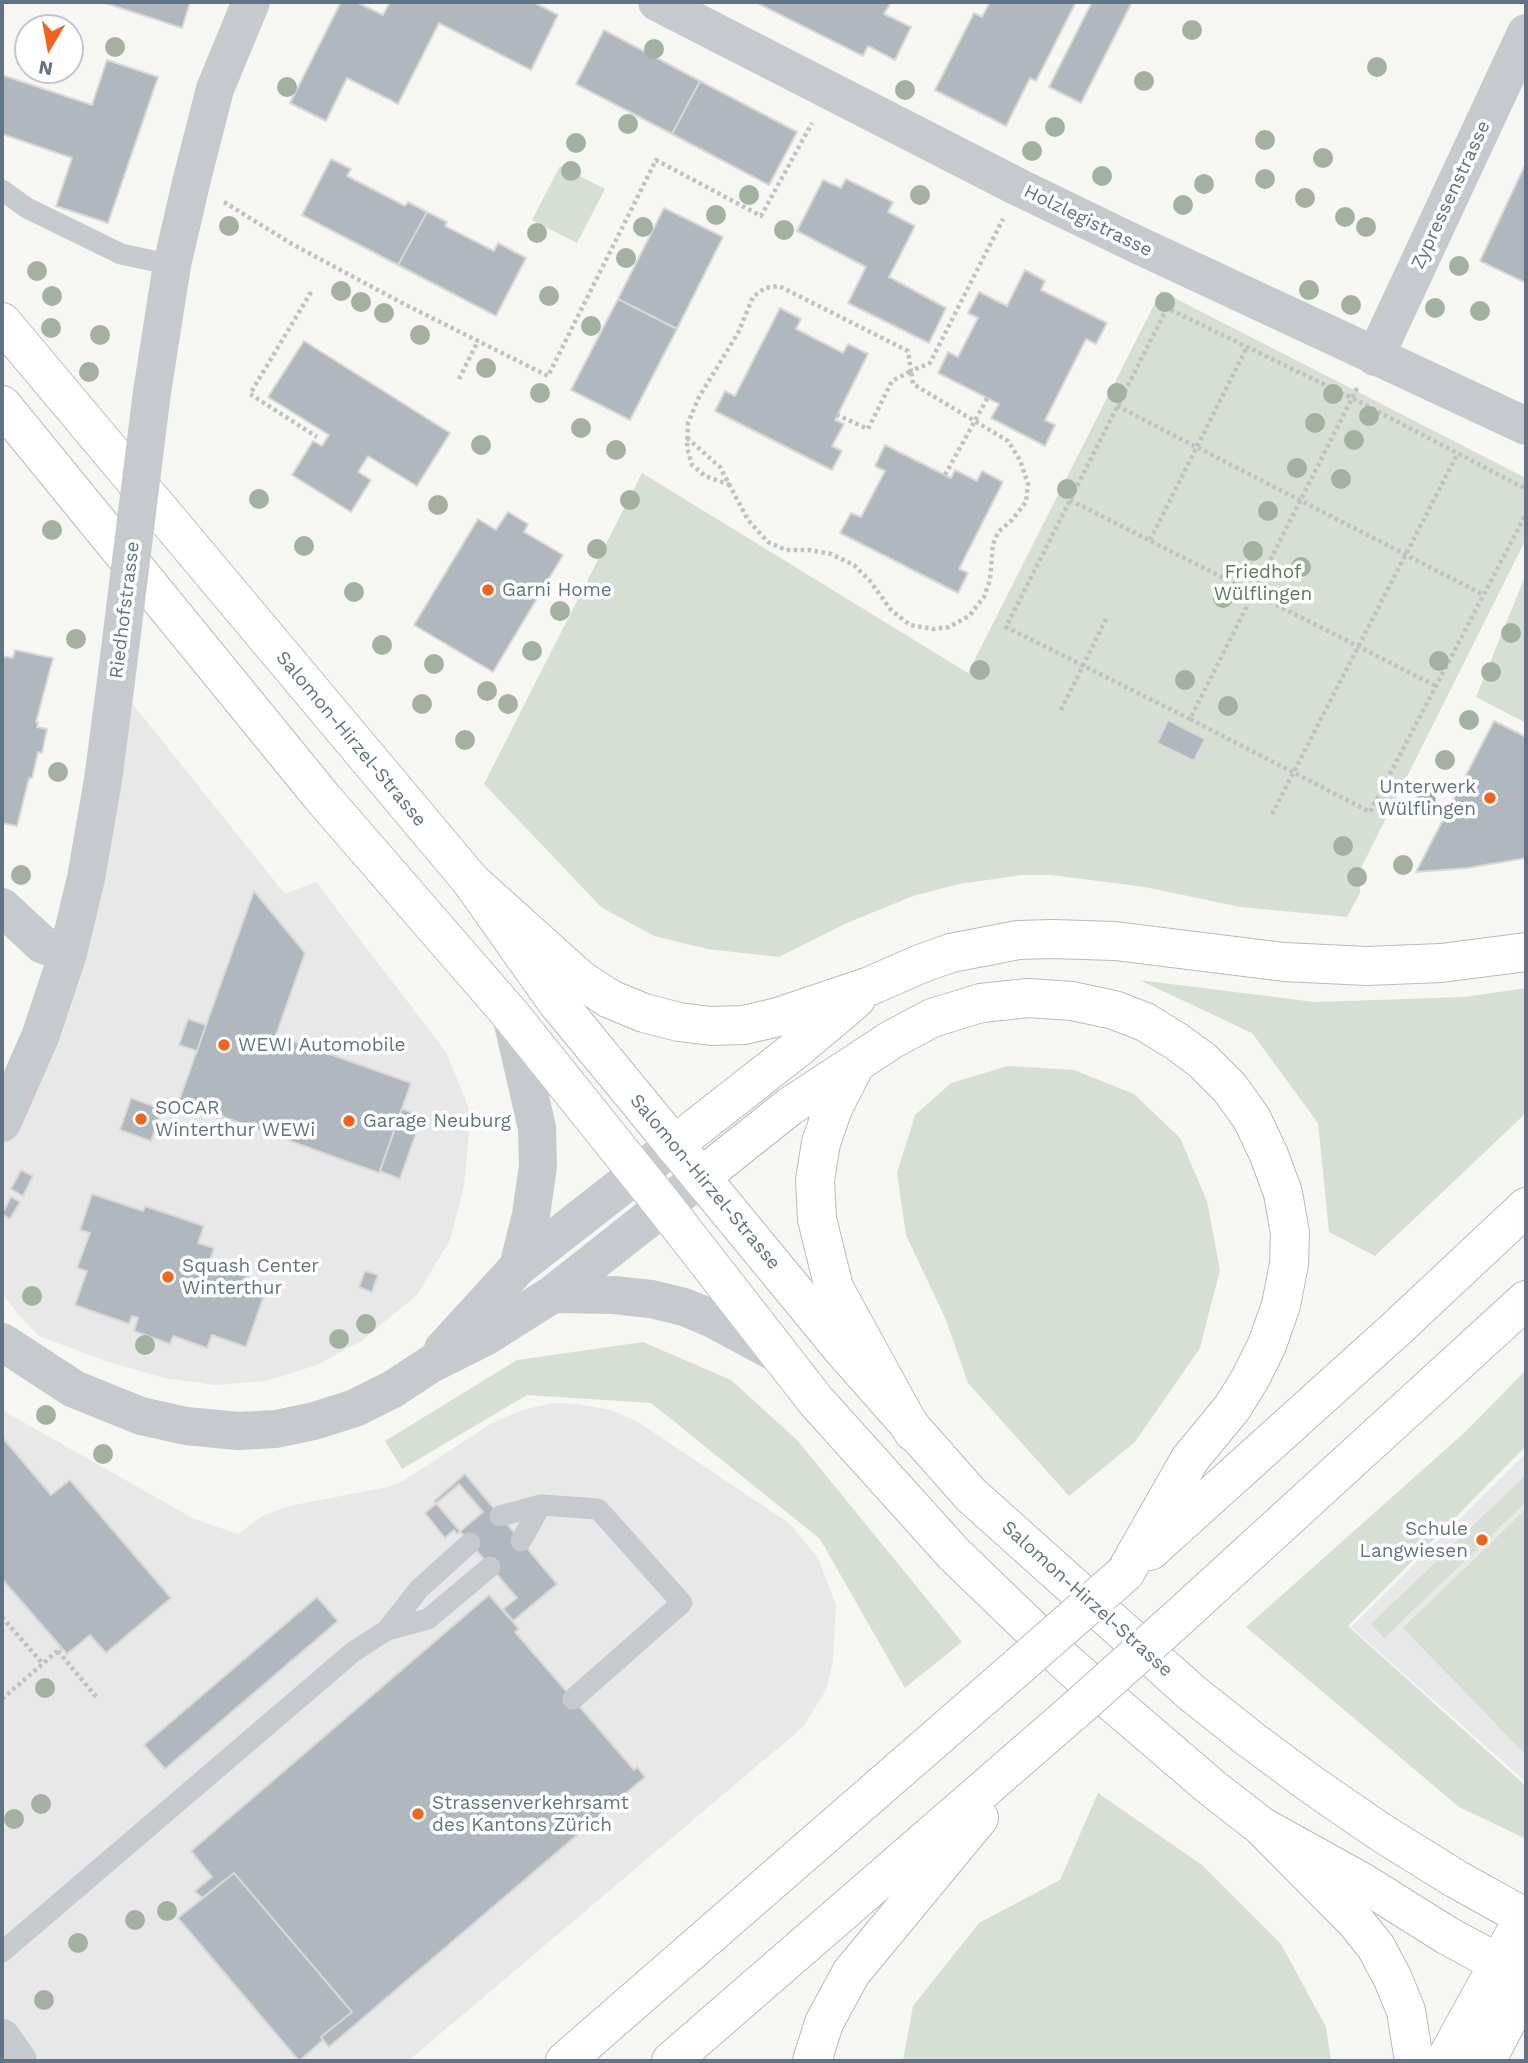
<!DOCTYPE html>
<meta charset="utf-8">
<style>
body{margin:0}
#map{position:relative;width:1528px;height:2063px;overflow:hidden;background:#f6f7f3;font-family:"Work Sans",sans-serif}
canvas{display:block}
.frame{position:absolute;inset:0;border:4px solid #637387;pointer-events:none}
.north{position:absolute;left:14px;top:14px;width:70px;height:70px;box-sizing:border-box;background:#fff;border:2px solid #c1c7cf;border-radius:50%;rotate:190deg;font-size:19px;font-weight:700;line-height:28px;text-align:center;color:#637387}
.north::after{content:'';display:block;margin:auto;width:24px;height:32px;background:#f1641a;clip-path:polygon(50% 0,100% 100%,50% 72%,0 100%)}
</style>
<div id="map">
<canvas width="1528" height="2063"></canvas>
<div class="frame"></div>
<div class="north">N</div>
</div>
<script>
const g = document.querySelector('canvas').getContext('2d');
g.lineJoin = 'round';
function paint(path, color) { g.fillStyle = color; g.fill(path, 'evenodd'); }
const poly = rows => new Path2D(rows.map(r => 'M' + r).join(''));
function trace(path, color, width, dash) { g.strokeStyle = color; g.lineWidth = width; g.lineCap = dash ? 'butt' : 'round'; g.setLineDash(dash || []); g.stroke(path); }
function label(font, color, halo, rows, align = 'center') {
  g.font = font + ' "Work Sans",sans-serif'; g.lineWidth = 7; g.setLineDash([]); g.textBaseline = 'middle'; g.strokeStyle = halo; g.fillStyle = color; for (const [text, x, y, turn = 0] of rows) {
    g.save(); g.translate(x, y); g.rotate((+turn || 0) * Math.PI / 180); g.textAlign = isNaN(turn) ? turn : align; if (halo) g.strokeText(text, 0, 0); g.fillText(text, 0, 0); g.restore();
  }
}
paint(poly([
 [116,683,285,894,316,882,446,1052,471,1113,464,1186,450,1240,417,1295,361,1341,317,1365,266,1381,215,1385,164,1378,108,1362,39,1336,17,1313,2,1293,2,1123,11,1105],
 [553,1403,578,1404,611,1410,638,1422,789,1523,818,1558,836,1605,833,1661,826,1690,803,1727,408,2061,2,2061,2,1410,194,1519,238,1534,262,1516,289,1506,388,1487,403,1481,492,1423,522,1410],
 [1526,1453,1526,1782,1351,1627]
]), '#e7e8e7');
paint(poly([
 [560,166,605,189,577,243,532,220],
 [1161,291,1526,478,1526,539,1360,870,1360,893,1347,917,1240,907,1145,887,1051,875,1023,875,959,884,913,896,847,923,779,957,707,949,654,936,601,907,484,784,642,473,968,673],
 [1526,574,1526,723,1476,697],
 [1139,980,1315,1002,1465,997,1526,988,1526,1113,1375,1256,1329,1232,1318,1123,1252,1033],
 [1008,1066,1074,1070,1134,1094,1180,1138,1207,1201,1220,1270,1200,1348,1135,1442,1069,1496,968,1383,946,1320,906,1235,897,1173,915,1115,951,1083],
 [643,1342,731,1380,797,1440,962,1642,905,1688,820,1539,651,1403,527,1395,402,1469,385,1441,517,1360],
 [1526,1370,1526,1446,1348,1626,1526,1786,1526,1839,1459,1807,1246,1627,1464,1433],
 [1526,1475,1526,1502,1384,1638,1371,1624],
 [1526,1509,1526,1755,1403,1628],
 [1098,1793,1202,1865,1281,1944,1326,2027,1331,2061,903,2061,913,2006,979,1923,1060,1880]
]), '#d7dfd4');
const building = poly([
 [102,2,190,2,182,28,102,2],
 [341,2,356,2,383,15,390,2,533,2,558,15,531,70,439,23,398,104,347,78,326,121,290,103,341,2],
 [755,2,891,2,884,14,911,27,895,60,868,46,863,56,755,2],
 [990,2,1076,2,1036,81,1030,78,1006,126,935,90,974,13,982,17,990,2],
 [1092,2,1132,2,1081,103,1049,87,1092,2],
 [604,30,700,81,672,134,576,84,604,30],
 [107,60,158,77,108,223,56,206,72,158,2,134,2,75,92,105,107,60],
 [700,81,797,132,769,185,672,134,700,81],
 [331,159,351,169,347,176,405,206,408,202,427,212,398,265,302,215,331,159],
 [1526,163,1526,283,1480,261,1526,163],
 [846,179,893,202,888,212,915,226,889,277,946,308,929,343,848,303,866,267,797,231,823,180,841,188,846,179],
 [664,208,723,237,677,329,618,299,664,208],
 [427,212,447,222,445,226,494,251,498,243,526,258,496,316,398,265,427,212],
 [1025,270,1045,281,1041,290,1107,323,1096,344,1086,339,1045,420,1055,425,1045,446,991,418,999,404,938,373,948,352,958,357,978,318,968,313,979,292,1007,306,1025,270],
 [618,299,677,329,630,420,571,390,618,299],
 [780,308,801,319,796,329,843,353,848,344,868,354,835,420,844,424,832,446,842,451,832,470,715,411,725,391,735,396,780,308],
 [304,341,450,433,417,486,368,456,358,472,371,480,351,512,292,475,313,441,322,446,329,435,268,397,304,341],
 [885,445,951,478,955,470,977,481,982,471,1003,482,959,569,968,573,958,593,840,533,851,513,861,517,885,471,875,466,885,445],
 [508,512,528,524,524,532,563,555,493,672,414,625,478,519,496,530,508,512],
 [15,650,53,658,36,722,38,722,37,727,47,729,42,753,38,752,32,778,29,778,17,826,2,823,2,656,13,658,15,650],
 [1168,720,1205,739,1194,761,1157,743,1168,720],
 [1494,721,1526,737,1526,858,1467,868,1416,872,1494,721],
 [254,891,305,953,276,1035,411,1083,379,1173,179,1101,254,891],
 [188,1019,206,1025,197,1051,179,1045,188,1019],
 [131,1098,162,1109,151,1141,120,1130,131,1098],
 [402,1109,422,1116,400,1179,380,1171,402,1109],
 [21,1170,33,1176,23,1196,11,1189,21,1170],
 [92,1194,143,1211,145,1206,204,1226,198,1243,214,1248,209,1263,268,1284,246,1347,212,1335,207,1348,173,1336,170,1344,134,1331,138,1318,132,1316,129,1324,75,1305,87,1271,77,1268,90,1233,80,1230,92,1194],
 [11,1197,20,1202,10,1219,2,1214,11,1197],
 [365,1271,378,1275,372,1292,359,1287,365,1271],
 [2,1437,51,1495,70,1480,171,1598,106,1653,90,1635,67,1654,2,1579,2,1437],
 [465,1474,557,1584,513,1621,503,1609,517,1598,434,1501,465,1474],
 [459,1484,483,1512,457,1534,454,1530,445,1538,425,1513,459,1484],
 [489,1595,519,1629,515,1632,573,1699,634,1770,637,1767,645,1777,329,2047,321,2037,352,2012,234,1873,202,1898,195,1891,212,1877,191,1851,489,1595],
 [317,1597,338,1621,165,1769,144,1745,317,1597],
 [234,1873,352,2012,321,2037,323,2040,299,2061,178,1918,234,1873]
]);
paint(building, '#b0b7be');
trace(building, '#d8d8d6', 2);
const primary = poly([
 [2,322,471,881,556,1001,843,1350,971,1495,1192,1693,1250,1739,1312,1785,1382,1833,1456,1879,1526,1918],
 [2,405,322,797,511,1015,664,1206,816,1401,954,1554,1070,1666,1211,1787,1261,1826,1362,1882,1448,1936,1526,1978]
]);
const motorway = poly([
 [471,881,581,980,610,999,644,1013,679,1022,711,1026,744,1025,778,1017,870,986,920,964,951,953,1018,940,1052,939,1115,941,1284,962,1367,966,1441,963,1526,952],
 [855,1065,833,1108,821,1143,815,1180,817,1219,834,1288,913,1432],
 [674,1145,799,1047,856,999],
 [701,1177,789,1107,891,1040,932,1018,981,1003,1028,998,1072,1001,1114,1010,1145,1022,1176,1041,1203,1061,1230,1088,1252,1119,1269,1155,1283,1193,1290,1233,1289,1264,1281,1305,1267,1345,1250,1379,1232,1408,1190,1459,1125,1573],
 [1150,1551,1396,1329,1526,1207],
 [1176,1620,1526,1300],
 [1261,1826,1356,1922,1376,1947,1393,1979,1406,2011,1414,2061],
 [565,2061,1020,1665],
 [671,2061,1073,1712],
 [812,2061,824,2023,851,1973,979,1818],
 [1445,2061,1524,1917],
 [1486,2061,1526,1985]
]);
trace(primary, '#b9bcc1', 40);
trace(motorway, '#b8bbbf', 40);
trace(poly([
 [224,202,292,244,404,304,548,376,656,160,761,216,812,123],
 [311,292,250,394,317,437],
 [459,379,478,341],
 [1357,388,1190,719,1370,812,1526,514],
 [1117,406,1484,595],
 [687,438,720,467,748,520,768,542,786,550,809,550,831,554,854,565,870,581,891,610,910,625,933,629,949,627,969,616,984,597,990,580,993,544,998,532,1012,520,1026,502,1028,484,1020,460,1008,441,913,384,911,371,892,381,868,429,837,415],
 [945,475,988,397],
 [730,485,705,476,692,465,687,448,688,423,699,397,738,333,753,297,765,288,779,286,789,291,908,351,911,371,930,363,1003,219],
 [1070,500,1436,686],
 [1150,540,1247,347],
 [1061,710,1107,617],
 [1190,719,1006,627,1167,308,1352,398,1526,489],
 [1272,814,1458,453],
 [2,1617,43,1664],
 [58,1651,98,1699],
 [2,1699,61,1648]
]), '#bfc1c4', 4.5, [3.5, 3.5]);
trace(poly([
 [2,190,27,208,121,254,172,265],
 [500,1516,541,1505],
 [521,1541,541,1505,598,1509,682,1603,573,1699],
 [387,1630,428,1619,490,1567],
 [2,1952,353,1652,387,1630,419,1589,470,1543]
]), '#c6c9cd', 21);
trace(poly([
 [657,2,1020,188,1138,245,1526,426],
 [1375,357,1526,33],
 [2,907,43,945,68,953],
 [2,2038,18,2061]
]), '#c6c9cd', 38);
trace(poly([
 [152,392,172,265,191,183,215,89,251,2],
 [511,1015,537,1128,538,1166,531,1215,518,1267],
 [2,1123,40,1037,68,953,86,878,103,780,116,681],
 [553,1294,613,1295,651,1299,684,1307,713,1319,780,1355],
 [2,1342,74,1389,141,1416,186,1426,238,1431,276,1429,314,1421,355,1408,393,1389,431,1364,485,1337,553,1294,701,1177],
 [443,1349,518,1267,674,1145]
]), '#c6c9cd', 38);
trace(primary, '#fff', 38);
trace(motorway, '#fff', 38);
const motorwayBridge = poly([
 [1020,1665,1125,1573],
 [1073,1712,1176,1620]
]);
trace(motorwayBridge, '#b8bbbf', 40, []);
trace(poly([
 [116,681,152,392]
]), '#c6c9cd', 38);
trace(motorwayBridge, '#fff', 38);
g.fillStyle = '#a4b1a2';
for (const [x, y] of [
 [1192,30],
 [115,47],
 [654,49],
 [1377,67],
 [1144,81],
 [287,87],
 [905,90],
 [628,124],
 [1055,127],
 [1265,140],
 [576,143],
 [1032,151],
 [1323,158],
 [571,171],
 [1102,176],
 [1265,179],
 [1204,184],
 [749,195],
 [920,195],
 [1305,198],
 [1183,205],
 [716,215],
 [1345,217],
 [229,226],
 [643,227],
 [1366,227],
 [784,230],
 [537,233],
 [626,258],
 [1459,266],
 [37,271],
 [1309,290],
 [341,291],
 [52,296],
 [549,296],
 [361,302],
 [1165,302],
 [1351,305],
 [1435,308],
 [1480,311],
 [384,313],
 [591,326],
 [51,328],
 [100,335],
 [420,335],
 [486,368],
 [89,372],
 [540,393],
 [1117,393],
 [1333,394],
 [1369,416],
 [1315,423],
 [581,428],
 [1354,440],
 [481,445],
 [616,450],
 [1297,468],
 [1341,479],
 [1067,489],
 [259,499],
 [630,500],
 [438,505],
 [1268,511],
 [52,530],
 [304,546],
 [597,549],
 [1253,551],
 [1301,567],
 [354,592],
 [1223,598],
 [560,611],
 [1511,633],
 [76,639],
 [382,645],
 [532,651],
 [1439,661],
 [434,664],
 [980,670],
 [1491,672],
 [1185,680],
 [487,691],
 [422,704],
 [508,704],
 [1228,706],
 [1469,720],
 [465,740],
 [1445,760],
 [58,772],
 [1426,801],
 [1343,846],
 [1403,865],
 [21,875],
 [1357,877],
 [32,1296],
 [366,1324],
 [339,1339],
 [145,1345],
 [46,1415],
 [103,1454],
 [45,1688],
 [41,1804],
 [14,1819],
 [167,1911],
 [135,1920],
 [78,1943],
 [44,2000]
]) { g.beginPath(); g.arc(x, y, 10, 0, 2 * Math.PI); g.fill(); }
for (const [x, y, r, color] of [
 [488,590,7,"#f1641a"],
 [1490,798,7,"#f1641a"],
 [224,1045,7,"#f1641a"],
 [141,1119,7,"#f1641a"],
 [349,1121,7,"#f1641a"],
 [168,1277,7,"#f1641a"],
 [1482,1540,7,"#f1641a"],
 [418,1814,7,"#f1641a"]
]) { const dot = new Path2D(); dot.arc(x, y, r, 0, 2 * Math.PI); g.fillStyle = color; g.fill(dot); trace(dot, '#fff', 2.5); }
label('19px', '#637387', '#fff', [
 ["Zypressenstrasse",1451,195,-65],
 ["Holzlegistrasse",1088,221,26],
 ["Riedhofstrasse",125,610,-83],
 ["Salomon-Hirzel-Strasse",351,739,50],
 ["Salomon-Hirzel-Strasse",705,1182,50],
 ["Salomon-Hirzel-Strasse",1087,1599,42]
]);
label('19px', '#61785f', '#fff', [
 ["Friedhof",1263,572],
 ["Wülflingen",1263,594]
]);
label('19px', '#637387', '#fff', [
 ["Garni Home",502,590],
 ["Unterwerk",1476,787,"right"],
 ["Wülflingen",1476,809,"right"],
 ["WEWI Automobile",238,1045],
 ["SOCAR",155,1108],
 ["Winterthur WEWi",155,1130],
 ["Garage Neuburg",363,1121],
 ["Squash Center",182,1266],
 ["Winterthur",182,1288],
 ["Schule",1468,1529,"right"],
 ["Langwiesen",1468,1551,"right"],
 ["Strassenverkehrsamt",432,1803],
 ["des Kantons Zürich",432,1825]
], 'left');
</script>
